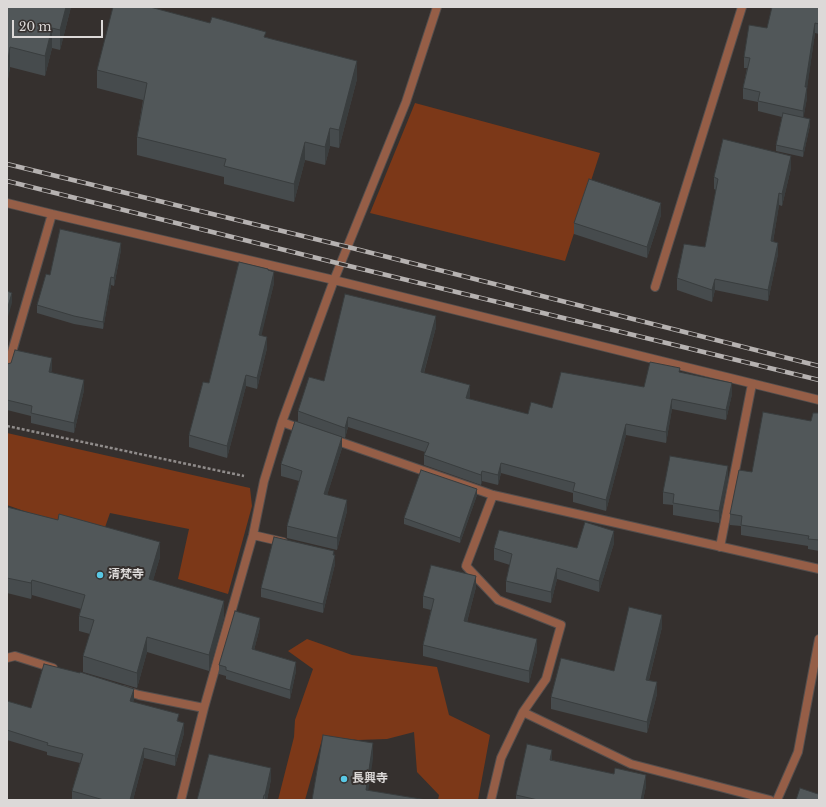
<!DOCTYPE html>
<meta charset="utf-8">
<style>
body{margin:0}
#map{position:relative;width:826px;height:807px;overflow:hidden;background:#35302e;font-family:"Libre Baskerville",serif}
canvas{display:block}
.frame{position:absolute;inset:0;border:8px solid #dcd9d8;pointer-events:none}
.scale{position:absolute;left:12px;top:20px;width:91px;height:18px;box-sizing:border-box;border:2px solid #dcd9d8;border-top:0;padding-left:5px;font-size:12px;line-height:14px;white-space:nowrap;color:#dcd9d8;-webkit-text-stroke:3px #35302e;paint-order:stroke}
</style>
<div id="map">
<canvas width="826" height="807"></canvas>
<div class="frame"></div>
<div class="scale">20 m</div>
</div>
<script>
const g = document.querySelector('canvas').getContext('2d');
g.lineJoin = 'round';
function paint(path, color) { g.fillStyle = color; g.fill(path, 'evenodd'); }
const poly = rows => new Path2D(rows.map(r => 'M' + r).join(''));
function trace(path, color, width, dash) { g.strokeStyle = color; g.lineWidth = width; g.lineCap = dash ? 'butt' : 'round'; g.setLineDash(dash || []); g.stroke(path); }
function label(font, color, halo, rows, align = 'center') {
  g.font = font + ' "Libre Baskerville","Noto Sans JP",serif'; g.lineWidth = 4; g.setLineDash([]); g.textBaseline = 'middle'; g.strokeStyle = halo; g.fillStyle = color; for (const [text, x, y, turn = 0] of rows) {
    g.save(); g.translate(x, y); g.rotate((+turn || 0) * Math.PI / 180); g.textAlign = isNaN(turn) ? turn : align; if (halo) g.strokeText(text, 0, 0); g.fillText(text, 0, 0); g.restore();
  }
}
paint(poly([
 [415,103,600,153,565,261,370,213],
 [7,433,250,488,252,506,228,594,178,579,189,529,110,513,103,533,69,527,7,505],
 [307,639,352,655,437,667,449,715,490,735,478,800,438,800,439,795,417,772,414,732,387,739,358,740,323,736,305,800,278,800,294,737,295,720,313,669,288,651]
]), '#7c3818');
const lane = poly([
 [7,203,52,214],
 [7,369,52,214,334,280,819,400],
 [282,422,304,430],
 [332,439,493,495,819,569],
 [253,535,283,542],
 [720,547,752,384],
 [7,658,15,656,53,668],
 [123,690,139,695,204,708],
 [523,712,631,764,770,800],
 [181,800,204,708,253,535,264,481,282,422,334,280,406,102,437,7],
 [491,800,501,758,523,712,546,679,561,625,498,600,466,566,493,495],
 [777,800,798,752,819,639]
]);
const street = poly([
 [655,287,742,7]
]);
trace(lane, '#534e4d', 10);
trace(street, '#534e4d', 10);
trace(poly([
 [7,426,244,476]
]), '#908c8b', 2.5, [3, 2]);
trace(lane, '#955e47', 8);
trace(street, '#955e47', 8);
const rail = poly([
 [7,164,348,247,819,366],
 [7,181,341,264,819,380]
]);
trace(rail, '#b6b2b1', 4.5);
trace(rail, '#35302e', 3, [9]);
paint(poly([
 [7,7,71,7,60,50,52,48,45,76,10,67,7,85],
 [819,7,819,34,815,33,807,87,807,98,803,118,810,125,803,157,776,151,776,145,782,117,758,111,758,102,743,99,743,88,747,68,744,68,744,57,767,28],
 [266,37,357,79,339,148,330,146,325,165,305,160,294,202,224,184,224,177,137,155,137,137,143,100,97,88,97,70],
 [791,168,782,206,779,205,773,242,778,254,768,301,715,290,712,302,677,290,677,278,705,247,716,190,714,189,714,177],
 [661,215,647,258,574,234,574,223],
 [121,250,114,286,111,285,103,329,74,324,37,313,37,305,50,275],
 [268,270,274,283,261,335,267,348,257,389,246,386,227,458,189,447,189,435,209,383],
 [436,327,424,373,470,395,469,399,528,414,552,408,644,387,680,373,732,394,726,420,672,409,666,443,626,435,606,511,573,502,573,493,501,473,498,485,482,481,481,485,424,465,424,455,425,452,348,427,345,438,298,422,298,411,324,381],
 [7,364,52,368,51,373,84,390,74,433,31,423,31,416,7,410],
 [819,413,819,551,808,549,808,546,741,535,741,526,730,525,730,514,752,472,811,421],
 [342,448,327,495,347,511,337,550,287,538,287,526,299,481,281,476,281,464],
 [728,478,719,523,673,515,673,505,663,504,663,492],
 [477,495,460,543,404,524,404,518],
 [7,507,160,557,153,580,224,617,209,671,147,652,137,688,83,672,83,656,90,634,79,631,79,616,81,609,32,595,31,599,7,593],
 [614,543,599,592,557,579,551,603,506,592,506,581,510,565,494,560,494,548,577,548],
 [334,555,335,564,323,613,261,597,261,588],
 [476,587,467,622,537,651,529,683,423,656,423,645,431,610,423,608,423,596],
 [260,627,254,650,296,671,290,699,226,679,226,676,219,674,219,665],
 [662,627,649,680,657,694,647,733,551,709,551,697,614,671],
 [134,699,133,702,179,721,184,733,175,766,144,758,133,800,72,800,72,791,80,763,47,755,47,752,7,740,7,701,31,708],
 [552,760,646,786,643,800,516,800,516,795],
 [271,779,267,800,197,800]
]), '#464b4d');
paint(poly([
 [66,7,71,7,60,50,60,30],
 [815,23,815,33,806,96,807,87,807,98,803,121,803,111,805,87],
 [52,28,52,48,45,76,45,56],
 [10,47,10,67,7,85,7,66],
 [357,61,357,79,339,148,339,130],
 [810,119,810,125,803,157,803,151],
 [330,128,330,146,325,165,325,147],
 [305,142,305,160,294,202,294,184],
 [791,156,791,168,782,206,782,194],
 [779,193,779,205,771,253,771,241],
 [661,203,661,215,647,258,647,247],
 [121,243,121,250,114,286,114,278],
 [778,243,778,254,768,301,768,290],
 [274,272,274,283,259,346,259,335],
 [111,277,111,285,103,329,103,322],
 [715,279,715,290,712,302,712,290],
 [12,293,12,303,7,320,7,310],
 [436,316,436,327,421,383,421,372],
 [267,337,267,348,257,389,257,378],
 [52,358,52,368,49,382,49,372],
 [246,375,246,386,227,458,227,446],
 [84,380,84,390,74,433,74,423],
 [732,383,732,394,726,420,726,410],
 [470,385,470,395,466,408,466,398],
 [672,399,672,409,666,443,666,432],
 [348,417,348,427,345,438,345,428],
 [626,424,626,435,606,511,606,500],
 [342,437,342,448,324,505,324,494],
 [501,463,501,473,498,485,498,475],
 [728,466,728,478,719,523,719,511],
 [482,471,482,481,481,485,481,475],
 [477,489,477,495,460,543,460,538],
 [347,500,347,511,337,550,337,538],
 [614,531,614,543,599,592,599,581],
 [160,542,160,557,149,594,149,579],
 [334,551,335,564,323,613,323,604],
 [557,568,557,579,551,603,551,592],
 [476,576,476,587,464,633,464,621],
 [32,580,32,595,31,599,31,583],
 [224,601,224,617,209,671,209,655],
 [662,615,662,627,646,691,646,680],
 [260,618,260,627,252,658,252,649],
 [147,637,147,652,137,688,137,673],
 [537,639,537,651,529,683,529,671],
 [296,662,296,671,290,699,290,690],
 [657,682,657,694,647,733,647,722],
 [134,689,134,699,130,711,130,701],
 [184,723,184,733,175,766,175,756],
 [373,743,373,759,367,800,366,790],
 [144,748,144,758,133,800,130,800],
 [552,750,552,761,550,760],
 [271,768,271,779,267,800,265,800,265,795],
 [646,775,646,786,643,800,641,800]
]), '#393d3e');
const building = poly([
 [7,7,66,7,60,30,52,28,45,56,10,47,7,66,7,7],
 [113,7,150,7,210,23,212,17,266,32,264,37,357,61,339,130,330,128,325,147,305,142,294,184,224,166,226,159,137,137,147,83,97,70,113,7],
 [772,7,819,7,819,24,815,23,805,87,807,87,803,111,758,101,760,92,743,88,750,58,744,57,749,25,767,28,772,7],
 [783,113,810,119,803,151,776,145,783,113],
 [723,139,791,156,782,194,779,193,771,241,778,243,768,290,715,279,712,290,677,278,684,244,705,247,718,179,714,177,723,139],
 [589,179,661,203,647,247,574,223,589,179],
 [60,229,121,243,114,278,111,277,103,322,74,316,37,305,46,274,50,275,60,229],
 [239,262,268,269,268,270,274,272,259,335,267,337,257,378,246,375,227,446,189,435,203,382,209,383,239,262],
 [7,291,12,293,7,310,7,291],
 [345,294,436,316,421,372,470,385,466,398,528,414,531,402,552,408,561,372,644,387,650,362,680,368,679,372,732,383,726,410,672,399,666,432,626,424,606,500,573,491,575,483,501,463,498,475,482,471,481,475,424,455,429,443,348,417,345,428,298,411,309,377,324,381,345,294],
 [15,350,52,358,49,372,84,380,74,423,31,413,32,406,7,400,7,364,11,363,15,350],
 [763,412,811,421,813,413,819,413,819,540,808,539,809,536,741,525,742,516,730,514,739,470,752,472,763,412],
 [295,421,342,437,324,494,347,500,337,538,287,526,302,471,281,464,295,421],
 [670,456,728,466,719,511,673,503,674,494,663,492,670,456],
 [421,470,477,489,460,538,404,518,421,470],
 [7,507,58,520,59,514,160,542,149,579,224,601,209,655,147,637,137,673,83,656,94,620,79,616,85,595,32,580,31,583,7,578,7,507],
 [585,522,614,531,599,581,557,568,551,592,506,581,512,554,494,548,499,530,577,548,585,522],
 [274,537,334,551,333,555,335,555,323,604,261,588,274,537],
 [431,565,476,576,464,621,537,639,529,671,423,645,434,599,423,596,431,565],
 [629,607,662,615,646,680,657,682,647,722,551,697,561,658,614,671,629,607],
 [235,611,260,618,252,649,296,662,290,690,226,670,226,667,219,665,235,611],
 [44,664,80,673,80,672,134,689,130,701,179,714,177,721,184,723,175,756,144,748,130,800,104,800,72,791,83,754,47,745,48,743,7,730,7,701,31,708,44,664],
 [323,735,373,743,366,790,427,800,312,800,323,735],
 [527,744,552,750,550,760,614,774,615,768,646,775,641,800,538,800,516,795,527,744],
 [209,754,271,768,265,795,264,795,263,800,197,800,209,754],
 [800,788,818,794,819,790,819,800,796,800,800,788]
]);
paint(building, '#515759');
trace(building, '#393d3e', 1);
for (const [x, y, r, color] of [
 [100,575,4,"#59c8e5"],
 [344,779,4,"#59c8e5"]
]) { const dot = new Path2D(); dot.arc(x, y, r, 0, 2 * Math.PI); g.fillStyle = color; g.fill(dot); trace(dot, '#35302e', 1.5); }
label('bold 12px', '#dcd9d8', '#35302e', [
 ["清梵寺",108,575],
 ["長興寺",352,779]
], 'left');
</script>
